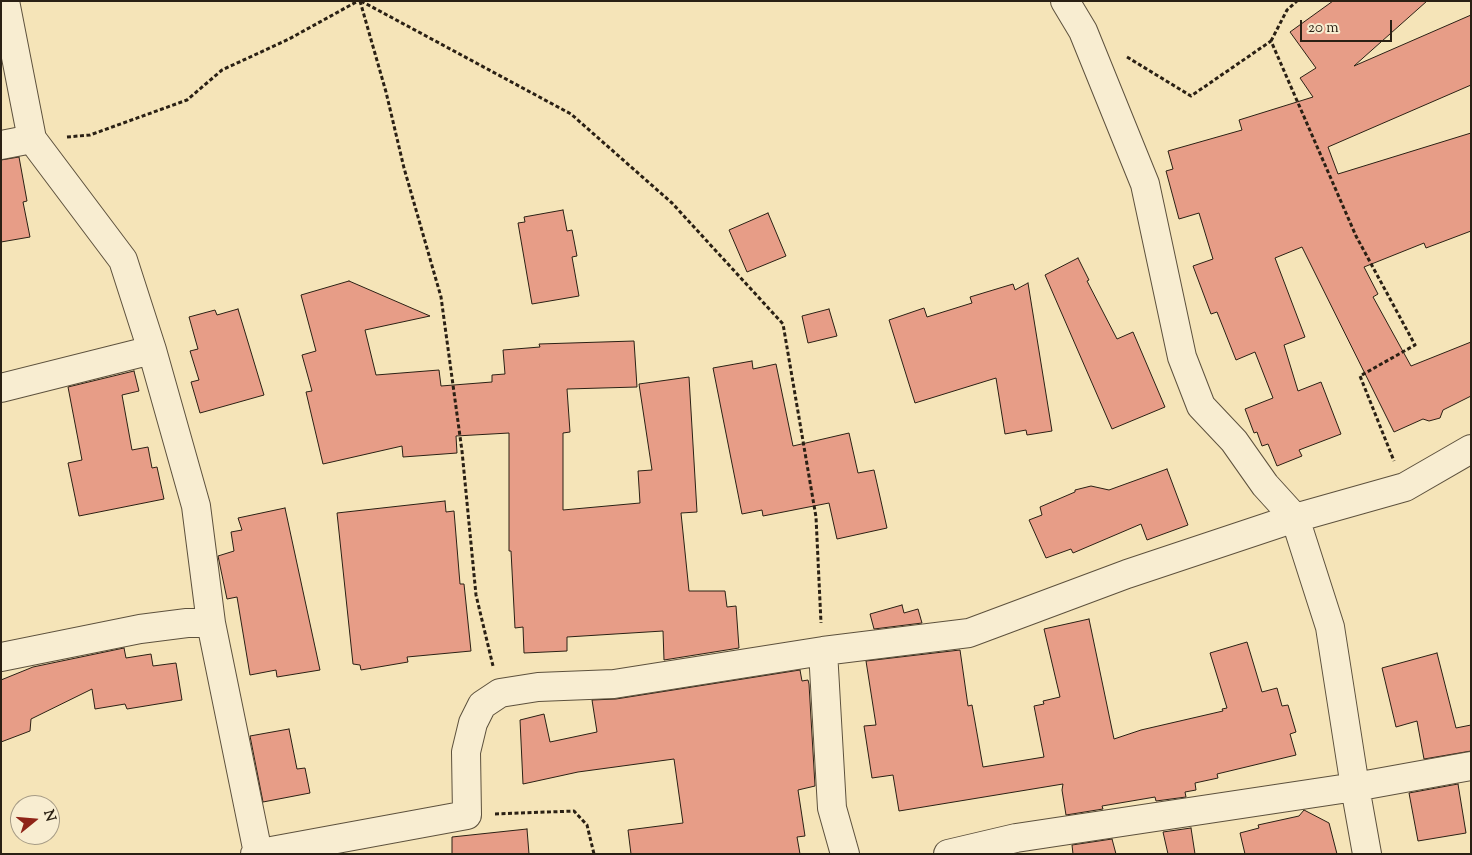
<!DOCTYPE html>
<style>
body{margin:0}
#map{position:relative;width:1472px;height:855px;overflow:hidden;background:#f5e4b8;font-family:"Sorts Mill Goudy",serif}
canvas{display:block}
.frame{position:absolute;inset:0;border:2px solid #2a2014;pointer-events:none}
.north{position:absolute;left:10px;top:795px;width:50px;height:50px;box-sizing:border-box;background:#f8edd1;border:1px solid #a69b85;border-radius:50%;rotate:73deg;font-size:14px;font-weight:700;line-height:20px;text-align:center;color:#2a2014}
.north::after{content:'';display:block;margin:auto;width:18px;height:22px;background:#8f2418;clip-path:polygon(50% 0,100% 100%,50% 72%,0 100%)}
.scale{position:absolute;left:1300px;top:20px;width:92px;height:22px;box-sizing:border-box;border:2px solid #2a2014;border-top:0;padding-left:6px;font-size:15px;line-height:18px;white-space:nowrap;color:#2a2014;-webkit-text-stroke:4px #f8edd1;paint-order:stroke}
</style>
<div id="map">
<canvas width="1472" height="855"></canvas>
<div class="frame"></div>
<div class="north">N</div>
<div class="scale">20 m</div>
</div>
<script>
const g = document.querySelector('canvas').getContext('2d');
g.lineJoin = 'round';
function paint(path, color) { g.fillStyle = color; g.fill(path, 'evenodd'); }
const poly = rows => new Path2D(rows.map(r => 'M' + r).join(''));
function trace(path, color, width, dash) { g.strokeStyle = color; g.lineWidth = width; g.lineCap = dash ? 'butt' : 'round'; g.setLineDash(dash || []); g.stroke(path); }
const building = poly([
 [1333,1,1427,1,1354,66,1471,15,1471,85,1328,147,1338,174,1471,133,1471,231,1426,248,1424,243,1364,267,1378,294,1373,297,1411,366,1471,342,1471,396,1443,410,1440,418,1429,421,1423,419,1394,432,1302,247,1275,258,1305,337,1284,345,1298,391,1321,382,1341,434,1299,450,1302,456,1277,466,1268,444,1262,446,1257,432,1254,433,1245,409,1273,398,1255,352,1236,360,1217,312,1211,314,1193,266,1213,259,1199,213,1179,219,1166,171,1173,169,1168,151,1242,130,1239,120,1313,97,1300,78,1316,68,1290,32,1333,1],
 [19,157,27,201,23,202,30,237,1,242,1,160,19,157],
 [563,210,567,231,572,230,577,256,572,257,579,296,532,304,518,223,525,222,524,217,563,210],
 [768,213,786,256,747,272,729,230,768,213],
 [1078,258,1089,280,1087,281,1117,339,1133,332,1165,407,1112,429,1045,275,1078,258],
 [349,281,430,316,365,330,376,375,439,370,441,386,492,382,492,375,505,374,503,350,540,347,539,344,634,341,637,387,567,389,570,432,563,433,563,510,640,503,638,471,652,470,639,384,689,377,697,512,681,513,689,591,725,591,727,607,736,606,739,648,664,660,663,631,567,637,567,651,524,653,523,627,515,628,511,551,509,551,509,433,456,436,457,453,403,457,402,446,323,464,306,392,312,391,302,355,316,351,301,295,349,281],
 [1028,283,1052,431,1027,435,1026,430,1005,434,996,378,915,403,889,320,924,308,927,317,972,303,970,297,1013,284,1015,290,1028,283],
 [238,309,264,395,200,413,191,382,199,380,190,351,198,349,189,317,215,310,217,315,238,309],
 [829,309,837,336,808,343,802,316,829,309],
 [752,361,753,369,776,364,793,446,849,433,858,473,874,470,887,528,837,539,829,503,763,516,762,510,742,514,713,368,752,361],
 [134,371,139,391,122,395,132,450,148,447,152,468,157,467,164,499,79,516,68,463,82,460,68,387,134,371],
 [1167,469,1188,525,1147,540,1141,524,1073,553,1071,549,1046,558,1029,520,1042,515,1040,507,1075,492,1075,490,1091,486,1109,490,1167,469],
 [445,501,446,512,454,511,460,584,464,584,471,651,407,657,408,662,361,670,360,665,353,664,337,513,445,501],
 [285,508,320,670,277,677,276,670,250,675,237,597,227,599,218,556,234,551,231,532,242,530,238,518,285,508],
 [902,605,904,613,918,609,922,623,874,629,870,614,902,605],
 [1089,619,1114,739,1141,730,1223,711,1222,709,1227,708,1210,653,1247,642,1262,692,1277,688,1282,706,1288,705,1296,732,1290,734,1296,755,1217,774,1218,778,1195,783,1196,790,1185,792,1186,797,1156,801,1155,797,1102,806,1103,809,1066,815,1062,790,1063,784,899,811,893,775,872,778,864,726,876,725,866,661,960,650,968,706,972,705,983,767,1044,757,1034,706,1044,704,1043,701,1060,697,1044,629,1089,619],
 [124,648,126,658,151,654,153,666,176,663,182,700,127,709,125,704,95,709,92,689,31,719,30,731,1,742,1,680,33,667,124,648],
 [1437,653,1456,728,1471,725,1471,751,1424,759,1417,721,1396,727,1382,668,1437,653],
 [800,670,802,681,808,680,809,684,815,786,798,790,805,836,797,837,800,854,631,854,628,830,683,823,674,759,578,772,523,784,520,720,544,714,550,742,597,732,592,700,616,699,800,670],
 [289,729,297,769,305,768,310,793,263,802,250,736,289,729],
 [1458,784,1466,833,1418,841,1409,793,1458,784],
 [1304,810,1329,823,1337,854,1245,854,1240,833,1259,828,1258,825,1299,816,1304,810],
 [1191,828,1195,854,1168,854,1163,832,1191,828],
 [527,829,529,854,452,854,452,837,527,829],
 [1112,839,1116,854,1073,854,1072,845,1112,839]
]);
paint(building, '#e79d87');
trace(building, '#2a2014', 1);
const street = poly([
 [5,1,32,139],
 [1065,1,1083,31,1145,184,1182,357,1201,406,1234,441,1265,485,1295,518,1330,627,1355,787,1367,854],
 [1,145,32,139,123,260,152,350,196,506,211,623,258,853],
 [1,388,152,350],
 [823,651,832,808,845,854],
 [1,657,140,629,187,623,211,623],
 [255,854,467,815,466,752,473,723,482,705,500,693,538,687,614,684,823,651,969,633,1127,574,1295,518,1405,487,1471,449],
 [948,854,1016,838,1355,787,1471,766]
]);
trace(street, '#5d513d', 30);
trace(poly([
 [360,1,386,92,404,168,441,297,462,451,476,595,493,666],
 [361,1,571,114,672,203,783,324,816,517,821,623],
 [1271,41,1287,10,1297,1],
 [1127,57,1191,96,1271,41,1356,236,1415,345,1360,376,1394,461],
 [67,137,90,135,187,100,222,70,289,39,358,1],
 [495,814,574,811,587,825,594,854]
]), '#2a2014', 3, [4, 2.5]);
trace(street, '#f8edd1', 28);
</script>
